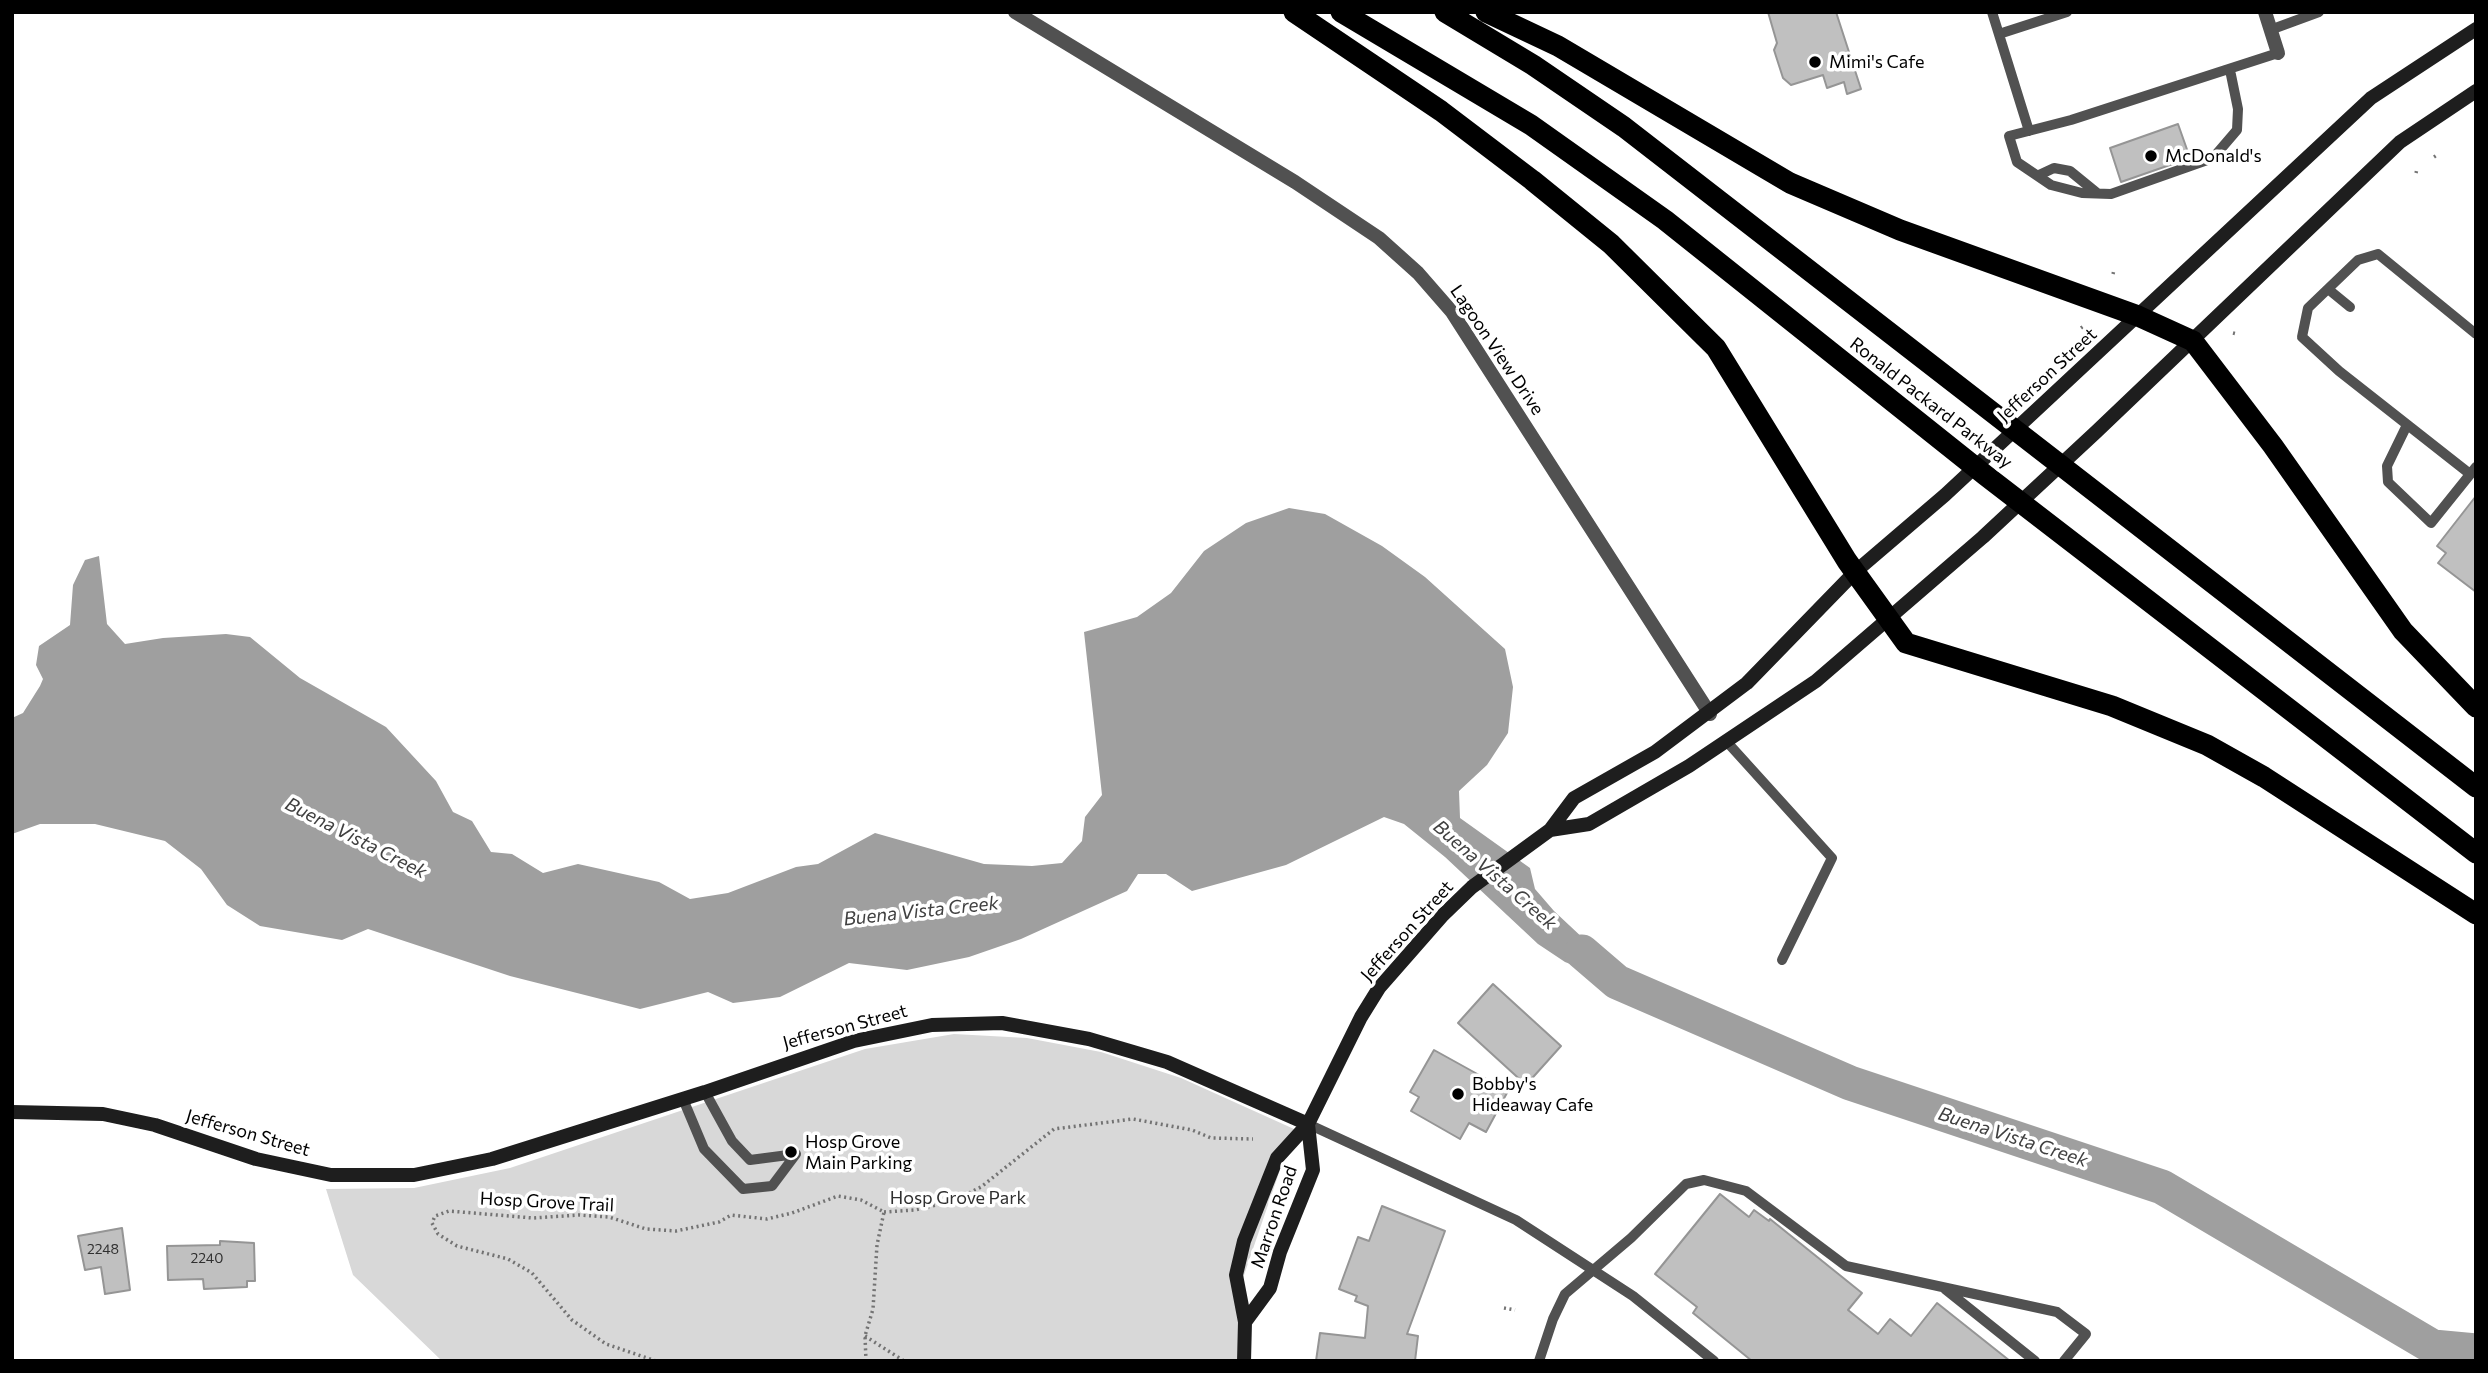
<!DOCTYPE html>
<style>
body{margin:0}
#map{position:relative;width:2488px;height:1373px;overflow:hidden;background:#fff;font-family:Commissioner,sans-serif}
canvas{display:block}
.frame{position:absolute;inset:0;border:14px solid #000;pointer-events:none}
</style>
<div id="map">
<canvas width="2488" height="1373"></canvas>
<div class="frame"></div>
</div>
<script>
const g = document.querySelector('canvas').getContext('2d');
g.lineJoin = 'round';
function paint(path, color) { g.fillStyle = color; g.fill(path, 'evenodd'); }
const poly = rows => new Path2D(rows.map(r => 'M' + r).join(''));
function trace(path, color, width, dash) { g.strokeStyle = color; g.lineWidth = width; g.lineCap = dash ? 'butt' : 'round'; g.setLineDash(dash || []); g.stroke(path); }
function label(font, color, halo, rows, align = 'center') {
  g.font = font + ' Commissioner,sans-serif'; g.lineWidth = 7; g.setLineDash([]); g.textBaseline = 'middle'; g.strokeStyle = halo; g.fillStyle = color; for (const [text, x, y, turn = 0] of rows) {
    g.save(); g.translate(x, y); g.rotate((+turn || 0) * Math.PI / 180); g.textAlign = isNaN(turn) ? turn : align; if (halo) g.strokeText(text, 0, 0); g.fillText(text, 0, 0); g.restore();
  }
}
paint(poly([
 [954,1034,1027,1038,1101,1052,1181,1078,1294,1129,1242,1281,1237,1361,442,1361,353,1275,326,1189,414,1188,510,1168,865,1049]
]), '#d8d8d8');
paint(poly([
 [1289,508,1325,514,1382,546,1425,577,1505,649,1513,687,1508,733,1487,765,1459,791,1460,818,1530,868,1535,889,1554,911,1616,969,1617,982,1565,962,1538,944,1445,857,1404,824,1384,817,1286,865,1192,891,1166,874,1138,874,1127,891,1021,939,969,957,907,970,849,963,780,997,733,1003,708,992,640,1009,510,976,368,929,342,940,260,926,227,905,201,869,165,841,95,824,40,824,12,834,12,718,23,713,40,686,43,679,36,665,39,646,70,625,73,585,85,560,99,556,107,624,125,644,163,638,226,634,250,637,300,678,386,727,436,781,453,812,472,821,491,852,512,854,543,873,578,864,659,882,690,899,728,893,796,867,818,864,875,833,984,864,1032,866,1062,863,1082,841,1085,817,1102,795,1084,632,1137,617,1171,593,1204,551,1246,523]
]), '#9f9f9f');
trace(poly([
 [1582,952,1617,982,1850,1083,2162,1187,2433,1347,2476,1351]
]), '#9f9f9f', 35);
const building = poly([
 [1768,12,1836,12,1861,89,1847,94,1844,82,1827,88,1823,75,1791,85,1783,78,1774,50,1777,43,1768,12],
 [2178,124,2190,158,2121,182,2110,148,2178,124],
 [2476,496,2476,592,2438,563,2446,553,2437,546,2476,496],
 [1493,984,1561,1046,1526,1085,1458,1023,1493,984],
 [1434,1050,1508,1091,1486,1132,1469,1123,1460,1139,1411,1111,1419,1097,1410,1092,1434,1050],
 [1720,1194,1749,1217,1754,1210,1769,1221,1770,1219,1862,1293,1848,1310,1878,1334,1890,1319,1911,1336,1937,1303,2010,1361,1752,1361,1693,1313,1697,1307,1655,1274,1720,1194],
 [1382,1206,1445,1231,1407,1334,1418,1336,1415,1361,1316,1361,1320,1333,1365,1338,1368,1306,1355,1301,1357,1296,1339,1289,1358,1237,1369,1241,1382,1206],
 [122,1228,130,1290,105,1294,101,1267,85,1270,78,1236,122,1228],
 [220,1241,254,1243,255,1281,247,1281,247,1287,204,1289,203,1279,168,1280,167,1246,220,1245,220,1241]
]);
paint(building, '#c0c0c0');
trace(building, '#959595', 2);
trace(poly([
 [2434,157,2437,155],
 [2416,173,2417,169],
 [2113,274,2114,270],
 [2081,328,2085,325],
 [2233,333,2237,334],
 [884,1212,915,1210,953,1201,981,1187,1054,1129,1133,1119,1192,1130,1211,1138,1253,1139],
 [1504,1308,1515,1310],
 [865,1336,904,1361],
 [656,1361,606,1344,572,1320,532,1273,508,1259,457,1246,438,1234,432,1223,435,1216,449,1211,533,1218,579,1215,609,1217,646,1229,676,1231,719,1222,731,1215,767,1219,792,1213,838,1196,861,1200,884,1212,877,1245,873,1309,865,1336,866,1361]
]), '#737373', 3.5, [2, 3.5]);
trace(poly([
 [1992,12,2029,131],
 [2270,30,2319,12],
 [1999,34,2067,12],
 [2230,70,2238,109,2237,130,2213,158,2111,194,2082,193,2051,185,2017,162,2009,136,2071,120,2278,53],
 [2039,175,2054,168,2070,171,2097,193],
 [2328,289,2350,307],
 [2407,425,2387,466,2388,482,2431,523,2476,467],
 [2470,474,2339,371,2302,337,2308,308,2358,260,2378,254,2476,334],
 [1727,742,1832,858,1782,960],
 [705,1092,732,1141,750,1160,796,1154],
 [683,1099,704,1149,743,1189,772,1186,796,1154],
 [1308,1124,1516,1220,1633,1296,1714,1361],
 [1945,1289,2035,1361],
 [1539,1361,1553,1319,1565,1294,1631,1238,1686,1184,1704,1180,1746,1191,1846,1266,2057,1312,2086,1334,2064,1361]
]), '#515151', 10);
trace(poly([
 [1015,12,1295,182,1379,238,1418,273,1452,312,1710,714],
 [2265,12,2278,53]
]), '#515151', 14);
trace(poly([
 [1550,830,1589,824,1689,766,1816,681,1983,537,2096,432,2400,142,2476,91],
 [12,1112,103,1114,155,1125,256,1159,331,1175,414,1175,492,1159,705,1092,854,1041,932,1025,1002,1023,1089,1039,1167,1062,1308,1124],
 [1245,1322,1270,1288,1280,1252,1313,1170,1308,1124],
 [1244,1361,1245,1322,1236,1275,1244,1241,1277,1158,1308,1124,1361,1017,1379,988,1443,915,1472,887,1550,830,1574,798,1655,752,1747,683,1855,572,1945,495,2371,98,2476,29]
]), '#1e1e1e', 14);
trace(poly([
 [1294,12,1441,111,1532,180,1611,244,1716,348,1847,561,1906,643,2112,706,2207,745,2264,777,2476,914],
 [1341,12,1531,125,1665,220,1985,475,2476,853],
 [1445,12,1533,65,1624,127,2476,787],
 [1486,12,1558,46,1790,183,1900,230,2138,316,2193,341,2273,446,2403,631,2476,707]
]), '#000', 21);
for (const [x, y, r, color] of [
 [1815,62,7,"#000"],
 [2151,156,7,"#000"],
 [1458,1094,7,"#000"],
 [791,1152,7,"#000"]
]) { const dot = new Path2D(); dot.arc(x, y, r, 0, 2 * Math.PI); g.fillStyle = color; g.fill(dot); trace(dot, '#fff', 2.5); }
label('14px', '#303030', null, [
 ["2248",103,1249],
 ["2240",207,1258]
]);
label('18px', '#000', '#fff', [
 ["Mimi's Cafe",1829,62],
 ["McDonald's",2165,156],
 ["Bobby's",1472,1084],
 ["Hideaway Cafe",1472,1105],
 ["Hosp Grove",805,1142],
 ["Main Parking",805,1163]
], 'left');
label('18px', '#000', '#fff', [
 ["Lagoon View Drive",1497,350,56],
 ["Jefferson Street",2047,375,-43],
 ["Ronald Packard Parkway",1931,403,38],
 ["Jefferson Street",1407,931,-48],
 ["Jefferson Street",845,1027,-15],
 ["Jefferson Street",248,1133,16],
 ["Hosp Grove Trail",547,1202,3],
 ["Marron Road",1274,1217,-71]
]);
label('18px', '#2f2f2f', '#fff', [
 ["Hosp Grove Park",958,1198]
]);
label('italic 19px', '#404040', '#fff', [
 ["Buena Vista Creek",356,838,27],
 ["Buena Vista Creek",1495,875,41],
 ["Buena Vista Creek",921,911,-6],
 ["Buena Vista Creek",2013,1137,18]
]);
</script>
